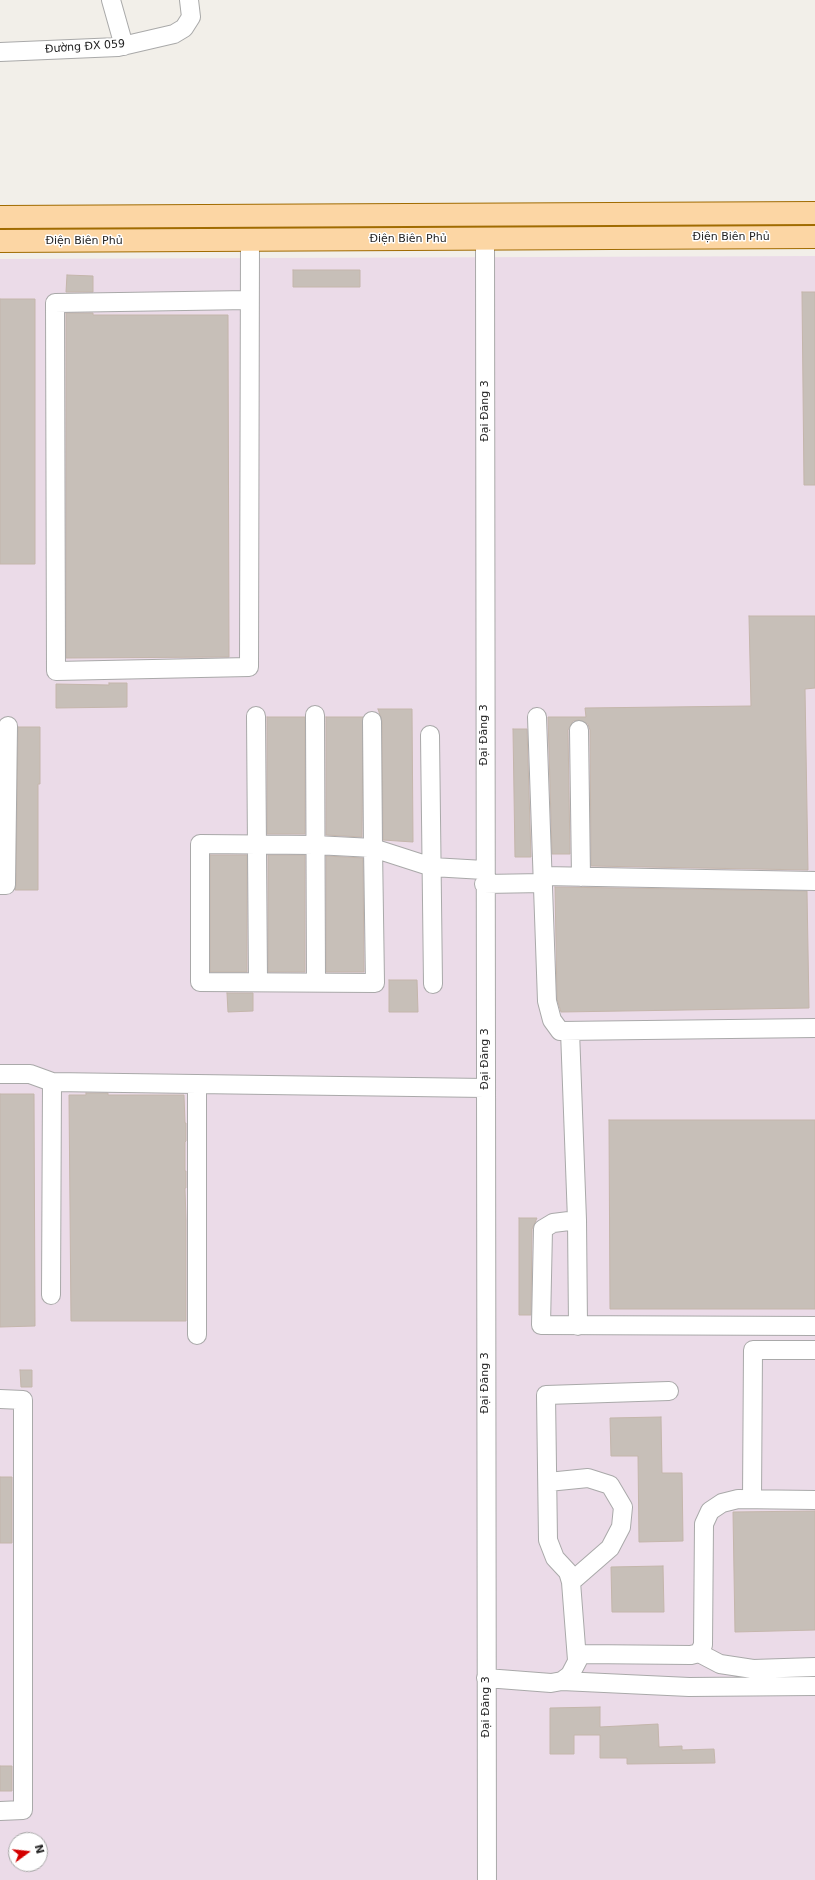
<!DOCTYPE html>
<meta charset="utf-8">
<style>
body{margin:0}
#map{position:relative;width:815px;height:1880px;overflow:hidden;background:#f2efe9;font-family:"DejaVu Sans",sans-serif}
canvas{display:block}
.north{position:absolute;left:8px;top:1832px;width:40px;height:40px;box-sizing:border-box;background:#fff;border:1px solid #a7a7a7;border-radius:50%;rotate:75deg;font-size:11px;font-weight:700;line-height:16px;text-align:center;color:#222}
.north::after{content:'';display:block;margin:auto;width:14px;height:18px;background:#d40000;clip-path:polygon(50% 0,100% 100%,50% 72%,0 100%)}
</style>
<div id="map">
<canvas width="815" height="1880"></canvas>
<div class="north">N</div>
</div>
<script>
const g = document.querySelector('canvas').getContext('2d');
g.lineJoin = 'round';
function paint(path, color) { g.fillStyle = color; g.fill(path, 'evenodd'); }
const poly = rows => new Path2D(rows.map(r => 'M' + r).join(''));
function trace(path, color, width, dash) { g.strokeStyle = color; g.lineWidth = width; g.lineCap = dash ? 'butt' : 'round'; g.setLineDash(dash || []); g.stroke(path); }
function label(font, color, halo, rows, align = 'center') {
  g.font = font + ' "DejaVu Sans",sans-serif'; g.lineWidth = 3; g.setLineDash([]); g.textBaseline = 'middle'; g.strokeStyle = halo; g.fillStyle = color; for (const [text, x, y, turn = 0] of rows) {
    g.save(); g.translate(x, y); g.rotate((+turn || 0) * Math.PI / 180); g.textAlign = isNaN(turn) ? turn : align; if (halo) g.strokeText(text, 0, 0); g.fillText(text, 0, 0); g.restore();
  }
}
paint(poly([
 [815,256,815,1880,0,1880,0,259],
 [16,1840,40,1840,40,1864,16,1864]
]), '#ebdbe8');
const building = poly([
 [293,270,360,270,360,287,293,287,293,270],
 [67,275,93,276,93,292,66,292,67,275],
 [802,292,815,292,815,485,804,485,802,292],
 [0,299,35,299,35,564,0,564,0,299],
 [66,313,93,313,93,315,228,315,229,657,66,658,66,313],
 [749,616,815,616,815,688,805,689,808,870,591,866,590,730,588,724,579,720,573,721,568,730,570,854,552,854,548,717,586,717,585,708,751,706,749,616],
 [109,683,127,683,127,707,56,708,56,684,109,685,109,683],
 [378,709,412,709,413,842,383,840,382,721,378,709],
 [267,717,305,717,305,834,267,834,267,717],
 [326,717,363,717,362,837,326,835,326,717],
 [18,727,40,727,40,784,38,784,38,890,15,890,16,885,18,727],
 [513,729,527,729,531,857,515,857,513,729],
 [210,855,247,855,247,972,210,972,210,855],
 [268,855,305,855,305,972,268,972,268,855],
 [326,856,363,858,364,972,326,972,326,856],
 [555,887,807,891,809,1008,561,1012,557,999,555,887],
 [389,980,417,980,418,1012,389,1012,389,980],
 [227,993,253,993,253,1011,228,1012,227,993],
 [86,1093,108,1093,108,1095,184,1095,185,1123,186,1123,186,1141,185,1142,185,1171,186,1171,186,1188,185,1188,186,1220,186,1321,71,1321,69,1095,86,1095,86,1093],
 [0,1094,34,1094,35,1326,0,1327,0,1094],
 [609,1120,815,1120,815,1309,610,1309,609,1120],
 [519,1218,537,1218,532,1229,531,1315,519,1315,519,1218],
 [20,1370,32,1370,32,1387,21,1387,20,1370],
 [661,1417,662,1473,682,1473,683,1541,639,1542,638,1456,611,1456,610,1418,661,1417],
 [0,1477,12,1477,12,1543,0,1543,0,1477],
 [815,1511,815,1630,735,1632,733,1512,815,1511],
 [663,1566,664,1612,612,1612,611,1567,663,1566],
 [600,1707,600,1727,658,1724,659,1747,682,1746,682,1750,714,1749,715,1763,627,1764,627,1758,600,1758,600,1735,574,1735,574,1754,550,1754,550,1708,600,1707],
 [0,1766,12,1766,12,1791,0,1791,0,1766]
]);
paint(building, '#c7bfb8');
trace(building, '#c4b6ab', 1);
const minor = poly([
 [111,0,124,46],
 [0,52,118,47,174,34,184,28,191,17,189,0],
 [485,239,487,1880],
 [249,300,55,303,56,671,249,667,250,240],
 [315,715,316,982],
 [256,716,258,982],
 [537,717,547,1001,552,1020,560,1031,815,1028],
 [372,721,373,848,375,983,200,982,200,844,315,845,373,848,432,867,484,870],
 [579,730,581,877],
 [430,735,433,984],
 [543,876,815,881],
 [484,884,543,883],
 [0,885,6,885,8,726],
 [570,1031,577,1220,578,1326],
 [0,1074,30,1074,52,1082,485,1088],
 [577,1220,553,1223,543,1229,541,1325,815,1326],
 [51,1295,52,1082],
 [197,1335,197,1084],
 [0,1399,23,1400,23,1810,0,1811],
 [548,1482,588,1478,610,1485,623,1507,621,1527,610,1548,571,1582],
 [752,1499,753,1350,815,1350],
 [699,1653,720,1664,753,1669,815,1667],
 [577,1660,571,1582,568,1572,555,1558,548,1540,546,1395,669,1391],
 [486,1678,551,1683,562,1681,570,1675,581,1654,691,1655,699,1653,703,1645,704,1524,710,1511,722,1503,738,1499,815,1500],
 [562,1681,689,1687,815,1686]
]);
const major = poly([
 [0,217,815,213],
 [0,241,815,237]
]);
trace(minor, '#a9a9a9', 20);
trace(major, '#a06b00', 24);
trace(minor, '#fff', 18);
trace(major, '#fcd6a4', 22);
label('11px', '#222', '#fff', [
 ["Đường ĐX 059",85,47,-4],
 ["Điện Biên Phủ",731,237],
 ["Điện Biên Phủ",408,239],
 ["Điện Biên Phủ",84,241],
 ["Đại Đăng 3",485,411,-90],
 ["Đại Đăng 3",484,735,-90],
 ["Đại Đăng 3",485,1059,-90],
 ["Đại Đăng 3",485,1383,-90],
 ["Đại Đăng 3",486,1707,-90]
]);
</script>
